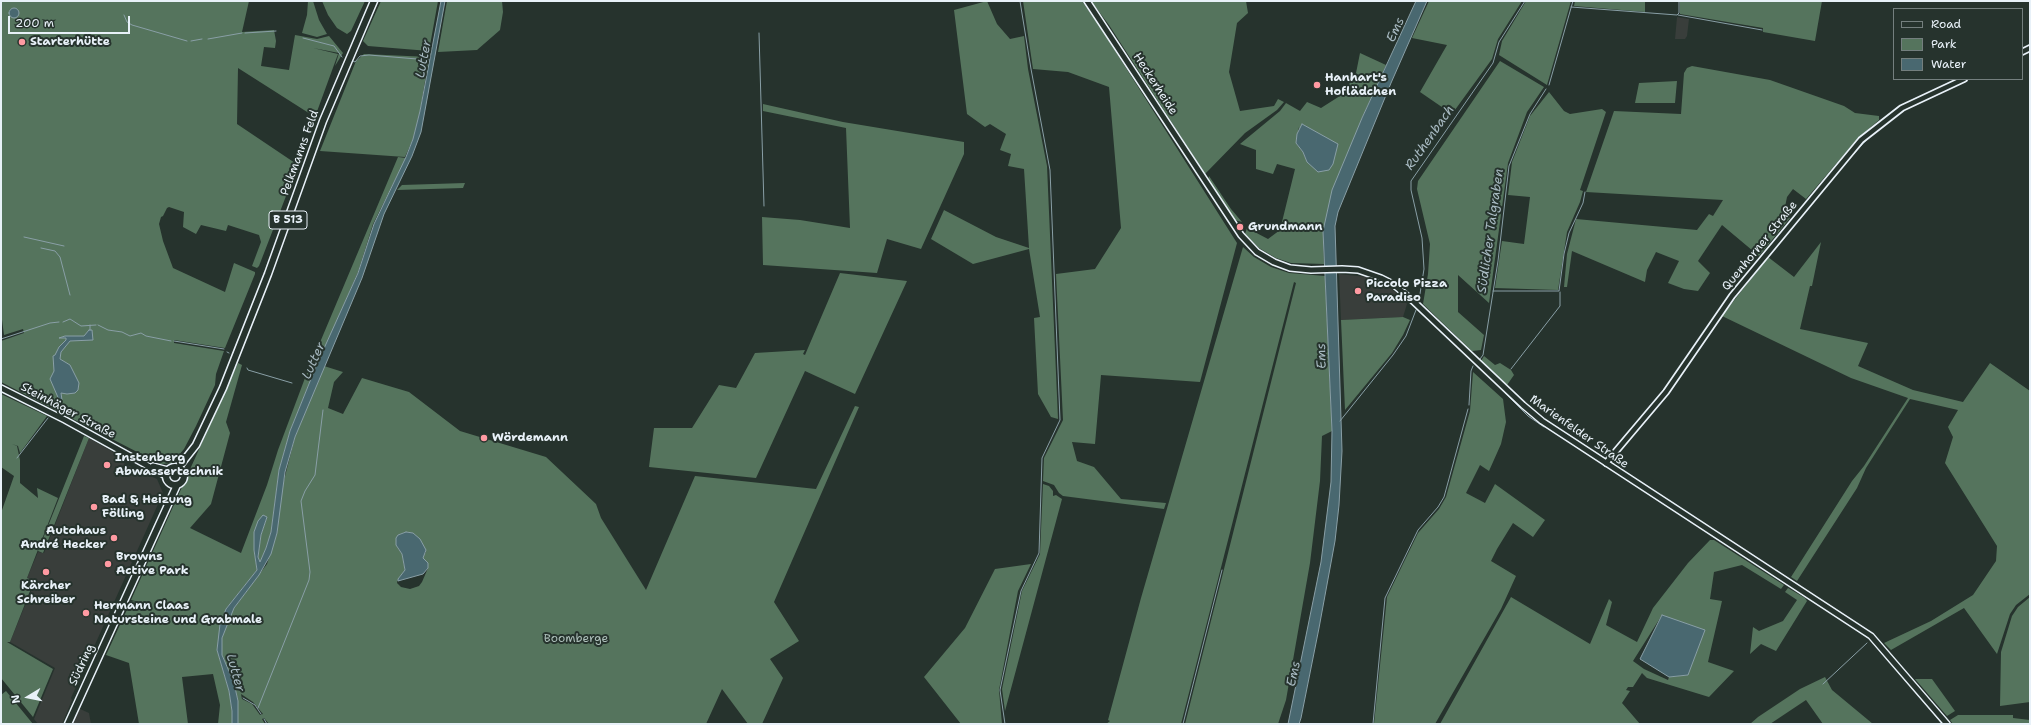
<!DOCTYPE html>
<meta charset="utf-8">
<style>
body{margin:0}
#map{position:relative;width:2031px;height:725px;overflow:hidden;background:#26332d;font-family:"Shantell Sans",sans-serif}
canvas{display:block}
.frame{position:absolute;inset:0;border:2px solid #e8f1f8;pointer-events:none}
.legend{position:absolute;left:1893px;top:8px;width:130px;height:72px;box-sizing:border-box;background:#26332d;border:1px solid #747f7e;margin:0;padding:5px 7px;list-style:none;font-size:12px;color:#e8f1f8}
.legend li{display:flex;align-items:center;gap:8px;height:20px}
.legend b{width:20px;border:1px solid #747f7e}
.north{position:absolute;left:8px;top:677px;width:40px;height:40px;-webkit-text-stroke:3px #26332d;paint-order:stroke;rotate:260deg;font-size:11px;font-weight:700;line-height:16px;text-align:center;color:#e8f1f8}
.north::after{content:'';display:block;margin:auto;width:14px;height:18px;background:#e8f1f8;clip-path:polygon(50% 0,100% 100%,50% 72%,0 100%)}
.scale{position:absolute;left:8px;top:16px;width:122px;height:18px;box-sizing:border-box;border:2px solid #e8f1f8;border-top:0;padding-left:5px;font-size:12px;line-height:14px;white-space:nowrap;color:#e8f1f8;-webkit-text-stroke:3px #26332d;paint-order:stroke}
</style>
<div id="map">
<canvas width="2031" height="725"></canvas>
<div class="frame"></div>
<ul class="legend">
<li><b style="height:5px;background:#26332d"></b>Road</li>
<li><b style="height:11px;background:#55745d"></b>Park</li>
<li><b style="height:11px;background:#496870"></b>Water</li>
</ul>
<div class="north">N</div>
<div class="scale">200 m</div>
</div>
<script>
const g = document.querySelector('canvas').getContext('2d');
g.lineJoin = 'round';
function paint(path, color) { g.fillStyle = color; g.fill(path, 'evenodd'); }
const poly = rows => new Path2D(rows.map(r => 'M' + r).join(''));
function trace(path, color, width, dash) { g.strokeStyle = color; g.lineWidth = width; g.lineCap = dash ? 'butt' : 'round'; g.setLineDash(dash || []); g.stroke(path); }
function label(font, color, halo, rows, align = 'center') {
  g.font = font + ' "Shantell Sans",sans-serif'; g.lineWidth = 4; g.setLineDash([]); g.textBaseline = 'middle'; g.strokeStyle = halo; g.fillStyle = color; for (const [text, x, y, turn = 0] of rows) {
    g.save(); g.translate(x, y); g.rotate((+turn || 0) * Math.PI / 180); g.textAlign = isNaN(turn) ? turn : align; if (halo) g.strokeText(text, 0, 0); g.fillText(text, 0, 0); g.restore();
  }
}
paint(poly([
 [1677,17,1689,19,1687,36,1685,39,1675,39],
 [1339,274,1367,277,1390,288,1404,299,1407,304,1403,317,1341,320],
 [89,438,118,455,119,461,157,479,163,493,71,698,72,700,62,724,38,724,34,719,55,668,10,642,35,581,27,578,38,552,44,553],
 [78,708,89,713,91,724,71,724]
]), '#393e3b');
paint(poly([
 [1,1,249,1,242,32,274,30,276,41,275,48,264,47,261,66,289,70,295,35,317,39,329,36,343,53,335,66,339,53,313,48,338,54,315,117,238,68,237,124,298,165,259,266,257,268,252,266,261,242,259,235,228,225,226,231,201,225,196,234,183,227,184,212,169,207,167,208,163,216,161,217,159,224,163,241,173,268,225,292,234,263,255,272,255,274,225,348,174,340,174,343,224,351,216,374,215,385,196,426,184,449,172,463,161,464,147,457,1,382,1,341,24,333,23,329,4,335,1,312],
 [308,1,313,1,319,20,327,34,317,37,302,33,307,15],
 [322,1,365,1,351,31,347,34,337,28,328,15],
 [381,1,438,1,429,51,368,46,363,41],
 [447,1,502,1,503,12,500,30,477,50,438,52],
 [987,1,997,24,1010,39,1024,36,1028,69,1047,166,1058,419,1051,417,1038,394,1034,318,1040,317,1029,249,973,264,931,239,944,210,996,237,1029,248,1024,169,1008,166,1011,154,1000,150,1006,134,990,124,985,127,967,114,954,10],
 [1023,1,1082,1,1100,27,1237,243,1200,382,1101,375,1095,444,1072,442,1077,461,1094,467,1121,499,1166,503,1164,509,1063,496,1059,493,1054,485,1043,481,1044,458,1063,420,1056,274,1095,269,1121,228,1109,87,1068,72,1033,69],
 [1091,1,1246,1,1248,13,1237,23,1229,72,1240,111,1274,106,1278,99,1284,102,1277,110,1245,133,1205,174,1109,25],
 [1429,1,1522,1,1498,39,1492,59,1452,114,1420,92,1447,45,1412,38],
 [1526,1,1571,1,1547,85,1499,55,1502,41],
 [1575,1,1645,1,1645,12,1574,6],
 [1680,1,1822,1,1815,41,1763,32,1763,28,1680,14],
 [1360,53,1386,65,1362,118,1323,231,1324,264,1291,263,1276,258,1259,248,1245,234,1247,228,1268,239,1280,230,1295,169,1277,164,1273,174,1256,169,1256,150,1240,144,1280,111,1286,103,1300,111,1307,102,1321,108,1343,94,1356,73],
 [1299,127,1307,162,1303,152,1296,143],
 [364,54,429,57,420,111,413,139,405,157,320,151,356,61],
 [1500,61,1544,87,1527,112,1508,163,1489,303,1458,275,1458,312,1484,335,1481,350,1472,351,1423,304,1428,274,1430,244,1417,189,1418,181],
 [1692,66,1770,80,1844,106,1855,113,1879,116,1879,120,1858,138,1806,199,1793,189,1787,197,1784,212,1790,218,1759,256,1722,225,1698,261,1710,273,1698,291,1684,289,1668,283,1679,261,1656,252,1647,270,1645,282,1572,251,1567,287,1564,287,1567,254,1576,219,1697,230,1709,214,1713,216,1723,200,1586,192,1614,111,1681,114,1684,73,1687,68],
 [1677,81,1675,103,1635,103,1639,83],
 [1549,92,1564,111,1570,114,1602,109,1606,112,1580,190,1583,191,1580,202,1567,232,1558,290,1495,288,1502,241,1524,244,1530,197,1508,195,1512,162,1530,116],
 [763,104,843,122,964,142,964,154,921,249,887,239,877,273,763,265,762,217,800,220,850,228,846,128,763,111],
 [398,157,406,158,373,224,358,272,320,360,313,359],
 [1209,176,1231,209,1242,222,1235,220,1208,180],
 [465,183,463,188,397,190,402,185],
 [1821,242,1812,286,1810,286,1800,329,1868,343,1858,366,1913,390,1963,402,1990,363,2030,391,2030,594,2016,605,2010,614,1997,654,1964,608,1891,650,1884,643,1931,621,1973,595,1996,561,1997,546,1945,463,1953,437,1948,427,1958,410,1910,399,1866,468,1857,488,1797,581,1791,577,1852,481,1864,466,1908,398,1851,378,1722,316,1768,257,1794,277],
 [1243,247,1254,257,1271,267,1289,273,1325,276,1332,431,1322,436,1320,481,1310,563,1286,700,1278,724,1185,724,1296,283,1294,282,1181,724,1106,724,1110,721,1108,720,1141,598],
 [840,273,907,281,855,394,805,371,756,478,649,467,654,428,692,428,719,385,736,388,755,353,805,350,803,354,805,355],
 [1403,317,1410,320,1403,335,1392,353,1345,410,1341,320],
 [1484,356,1495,365,1500,363,1511,370,1514,375,1507,385,1481,361],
 [311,362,317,364,290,431,279,470,271,532,266,548,260,563,258,557,261,535,267,517,254,532,254,550,257,570,226,609,217,650,229,691,232,711,232,724,218,724,220,705,213,674,182,677,188,724,139,724,129,663,106,655,131,601,144,603,131,600,238,363,242,365,226,422,230,433,211,504,190,528,241,553,267,485,278,450],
 [324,366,343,372,334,382,328,408,343,414,362,378,409,392,460,431,546,457,596,504,601,518,646,590,695,476,816,489,855,406,859,407,774,602,799,641,770,659,783,678,762,724,748,724,722,689,706,724,269,724,264,718,262,719,265,724,238,724,238,701,234,683,222,655,222,638,226,623,234,608,267,564,277,533,281,492,295,437],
 [406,532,413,533,426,552,423,556,423,560,428,563,428,568,422,582,419,586,410,589,401,587,397,583,398,579,405,571,402,554,397,547,398,535],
 [241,694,253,702,263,714,260,715,252,704,242,699],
 [1473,372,1503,399,1506,422,1501,444,1489,471,1480,465,1466,493,1485,503,1495,484,1545,520,1533,537,1513,523,1497,549,1491,561,1516,576,1501,609,1435,724,1374,724,1387,597,1418,533,1439,509,1446,497,1470,411],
 [1,394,47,416,20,453,18,446,12,444,17,446,20,460,20,483,38,498,37,488,58,498,27,578,34,581,10,642,7,642,53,669,33,717,1,678,1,513,14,476,1,467],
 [84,436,89,438,43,553,38,551],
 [1043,484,1049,486,1053,491,1053,496,1056,495,1062,499,1005,711,1002,689,1022,591,1040,554],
 [1710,540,1714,540,1784,585,1781,589,1742,565,1714,572,1710,599,1722,601,1708,662,1734,671,1709,697,1647,678,1642,673,1633,687,1628,687,1626,690,1630,691,1622,703,1640,724,1440,724,1511,597,1590,644,1609,599,1612,602,1606,625,1637,642,1653,608,1688,563],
 [1662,615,1688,675,1669,677,1668,680,1644,669,1633,661],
 [1031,564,1018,591,999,690,1002,724,961,724,924,677,965,628,995,569],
 [1788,588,1805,598,1807,601,1776,651,1761,644,1750,654,1753,627,1759,631,1783,621,1797,600,1785,592],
 [2030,597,2030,702,2000,706,2001,652,2012,616,2018,607],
 [1825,677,1832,690,1873,724,1823,724,1806,700,1770,724,1750,724,1758,717,1800,689],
 [1915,679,1932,679,1955,711,1947,716],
 [6,691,33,724,1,724,1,695],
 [1958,715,2013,715,2013,718,2030,720,2030,724,1953,724,1950,720]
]), '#55745d');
const water = poly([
 [441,1,445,1,421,132,412,156,384,214,362,278,295,437,285,472,277,533,271,554,259,575,234,608,222,638,222,655,234,683,238,701,238,724,232,724,232,711,229,691,217,650,220,624,226,609,257,570,254,550,254,532,258,521,263,515,267,517,261,535,258,557,260,562,266,548,271,532,279,470,290,431,317,364,358,273,374,224,406,157,413,139,420,111,441,1],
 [1416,1,1427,1,1391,83,1338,212,1335,226,1342,451,1339,505,1335,541,1319,628,1301,718,1299,724,1288,724,1321,562,1331,482,1332,431,1323,231,1332,190,1362,118,1416,1],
 '9 13a5 5 0 1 1 10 0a5 5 0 1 1-10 0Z',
 [1302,124,1338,144,1333,164,1329,170,1318,172,1307,162,1303,152,1296,143,1297,134,1302,124],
 [89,330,92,330,93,340,70,341,61,352,60,359,70,365,79,383,78,390,75,393,67,394,61,393,62,400,60,402,50,379,54,371,53,356,55,355,59,347,66,340,66,338,59,338,65,336,84,336,89,330],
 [406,532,413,533,420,539,426,550,423,558,428,563,428,568,423,574,398,581,398,579,405,570,402,554,396,545,396,538,398,535,406,532],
 [1662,615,1705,630,1688,675,1669,677,1640,659,1662,615]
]);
paint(water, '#496870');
trace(water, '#899fa6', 1);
trace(poly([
 [1571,7,1677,15,1679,13,1679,1],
 [124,15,127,22,132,25,187,41],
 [1678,15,1762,30],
 [245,33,276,31],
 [759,33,764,206],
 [303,38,334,46,342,57],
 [208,39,242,33],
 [191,41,202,39],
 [353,61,355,62,360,56,369,55,429,60],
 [1549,85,1573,1],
 [1882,126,1902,112],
 [1840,169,1872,134],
 [24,237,64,246],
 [41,248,55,251,60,257,70,295],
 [1493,291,1559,291,1564,254,1569,233,1583,203,1585,192],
 [1419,300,1424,269,1422,238,1411,190,1411,181,1493,63,1499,42,1525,1],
 [63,322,70,319,81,326,96,325],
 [98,325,108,330,122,332,130,336,141,333,146,336,171,341],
 [90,330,90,325],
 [1,339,50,323,59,322],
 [174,341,224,349],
 [227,352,229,353],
 [1480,359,1483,355,1498,261,1509,166,1530,114,1546,89],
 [247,368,248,370,292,383],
 [1511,369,1560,306,1560,292],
 [1505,393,1528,416,1544,427],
 [1469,405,1471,371,1473,366],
 [56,410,60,402],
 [1340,421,1393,355,1406,336,1416,310],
 [17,458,48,418],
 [1859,631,1867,637],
 [1874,644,1940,721],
 [1823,684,1867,643],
 [243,698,255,705,261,714],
 [258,708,309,580,310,572,301,501,305,491,315,475,323,410],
 [264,719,267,724],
 [1005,724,1000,690,1021,591,1039,553,1042,458,1060,420,1050,170,1031,69,1020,1],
 [1183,724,1222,570],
 [1373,724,1385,598,1418,530,1438,507,1444,497,1468,409]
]), '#899fa6', 1);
const tertiary = poly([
 [2022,52,2030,48],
 [1606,463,1666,392,1732,296,1861,140,1902,108,1964,79]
]);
const secondary = poly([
 [1087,1,1241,235,1257,252,1274,262,1290,268,1311,270,1342,269,1358,270,1381,278,1393,284,1412,300,1523,405,1542,421,1871,636,1947,724],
 [1,388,65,420,166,476],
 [153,466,168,470]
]);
const primary = poly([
 '166 476a9 9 0 1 1 18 0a9 9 0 1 1-18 0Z',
 [178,468,196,445,223,388,268,274,323,121,374,1],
 [68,724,177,485]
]);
trace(tertiary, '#e8f1f8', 8);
trace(secondary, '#e8f1f8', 8);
trace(primary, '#e8f1f8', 9);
trace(tertiary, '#26332d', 4.5);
trace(secondary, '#26332d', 5);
trace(primary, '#26332d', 6);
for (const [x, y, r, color] of [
 [22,42,4,"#ff9aa2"],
 [1317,85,4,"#ff9aa2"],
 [1240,227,4,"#ff9aa2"],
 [1358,291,4,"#ff9aa2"],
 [484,438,4,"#ff9aa2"],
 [107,465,4,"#ff9aa2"],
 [94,507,4,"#ff9aa2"],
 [114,538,4,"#ff9aa2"],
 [108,564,4,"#ff9aa2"],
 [46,572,4,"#ff9aa2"],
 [86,613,4,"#ff9aa2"]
]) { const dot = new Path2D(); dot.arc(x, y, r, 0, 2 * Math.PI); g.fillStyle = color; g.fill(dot); trace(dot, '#26332d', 1.5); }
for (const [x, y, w] of [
 [288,220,38]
]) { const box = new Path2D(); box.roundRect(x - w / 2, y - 9, w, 18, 3); g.fillStyle = '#26332d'; g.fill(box); trace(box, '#e8f1f8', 1); }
label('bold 11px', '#e8f1f8', null, [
 ["B 513",288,220]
]);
label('bold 12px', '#e8f1f8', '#26332d', [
 ["Starterhütte",30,42],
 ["Hanhart's",1325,78],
 ["Hoflädchen",1325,92],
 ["Grundmann",1248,227],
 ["Piccolo Pizza",1366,284],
 ["Paradiso",1366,298],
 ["Wördemann",492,438],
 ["Instenberg",115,458],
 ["Abwassertechnik",115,472],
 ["Bad & Heizung",102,500],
 ["Fölling",102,514],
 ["Autohaus",106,531,"right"],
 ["André Hecker",106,545,"right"],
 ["Browns",116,557],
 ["Active Park",116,571],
 ["Kärcher",46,586,"center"],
 ["Schreiber",46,600,"center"],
 ["Hermann Claas",94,606],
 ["Natursteine und Grabmale",94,620]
], 'left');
label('12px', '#e8f1f8', '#26332d', [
 ["Heckerheide",1155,84,57],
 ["Pelkmanns Feld",300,153,-70],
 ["Quenhorner Straße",1760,246,-51],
 ["Steinhäger Straße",68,411,28],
 ["Marienfelder Straße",1579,432,35],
 ["Südring",82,665,-65]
]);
label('12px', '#adbfba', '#26332d', [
 ["Boomberge",576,639]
]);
label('italic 13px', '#a8bac2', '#26332d', [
 ["Ems",1396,30,-66],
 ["Lutter",424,59,-79],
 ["Ruthenbach",1430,138,-55],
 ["Südlicher Talgraben",1491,231,-82],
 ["Ems",1322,356,-92],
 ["Lutter",314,361,-66],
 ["Lutter",235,673,74],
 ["Ems",1294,674,-77]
]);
</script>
